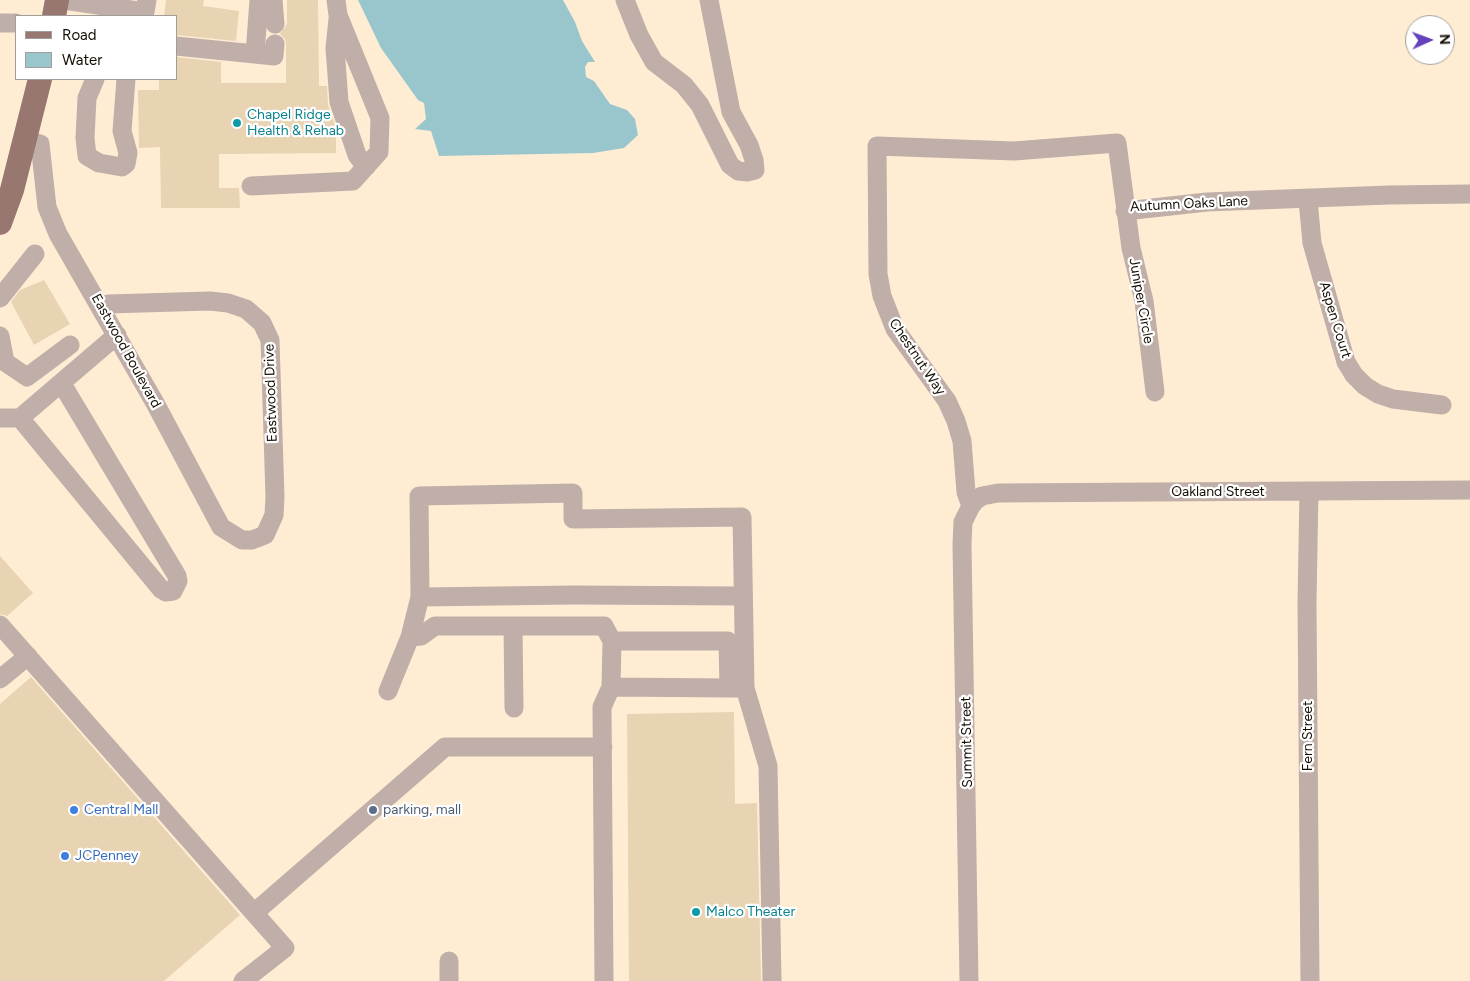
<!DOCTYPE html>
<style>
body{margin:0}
#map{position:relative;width:1470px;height:981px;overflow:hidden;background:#ffedd3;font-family:Figtree,sans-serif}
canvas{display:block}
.legend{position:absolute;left:15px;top:15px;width:162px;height:65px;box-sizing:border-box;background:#fff;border:1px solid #a19e9a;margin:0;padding:6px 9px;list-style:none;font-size:15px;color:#140d03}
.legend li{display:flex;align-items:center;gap:10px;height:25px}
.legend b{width:25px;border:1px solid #a19e9a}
.north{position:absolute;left:1405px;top:15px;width:50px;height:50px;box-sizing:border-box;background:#fff;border:1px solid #a19e9a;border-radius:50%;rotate:88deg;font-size:14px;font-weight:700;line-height:20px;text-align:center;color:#140d03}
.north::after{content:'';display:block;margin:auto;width:18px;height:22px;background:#6342ba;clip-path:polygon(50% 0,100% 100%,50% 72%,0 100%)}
</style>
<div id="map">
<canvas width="1470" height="981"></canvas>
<ul class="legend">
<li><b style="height:6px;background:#97776f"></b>Road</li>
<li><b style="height:14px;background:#99c6cd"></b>Water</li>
</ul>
<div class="north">N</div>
</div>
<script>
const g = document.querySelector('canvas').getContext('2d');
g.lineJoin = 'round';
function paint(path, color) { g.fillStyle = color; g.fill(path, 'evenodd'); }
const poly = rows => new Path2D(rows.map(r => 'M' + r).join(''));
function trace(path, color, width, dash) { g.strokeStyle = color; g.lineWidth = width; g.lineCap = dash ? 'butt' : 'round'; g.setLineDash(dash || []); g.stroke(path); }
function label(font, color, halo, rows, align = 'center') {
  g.font = font + ' Figtree,sans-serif'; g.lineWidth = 4.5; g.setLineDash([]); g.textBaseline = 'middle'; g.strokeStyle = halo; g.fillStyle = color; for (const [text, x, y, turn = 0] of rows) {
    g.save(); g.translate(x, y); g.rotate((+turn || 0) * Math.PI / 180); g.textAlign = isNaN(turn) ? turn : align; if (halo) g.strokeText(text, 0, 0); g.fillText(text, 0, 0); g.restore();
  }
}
paint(poly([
 [358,0,563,0,575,22,582,41,595,62,588,62,585,67,586,77,594,81,610,104,627,110,635,119,638,135,624,148,593,153,439,156,431,131,415,129,426,119,424,103,418,100,381,48]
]), '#99c6cd');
paint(poly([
 [166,0,204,0,203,6,239,11,236,41,176,35,176,16,164,16],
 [287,0,318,0,319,86,327,86,328,105,336,128,336,153,219,154,219,188,239,188,240,208,161,208,160,147,139,148,138,90,159,90,159,79,176,79,176,57,221,62,221,83,286,83,286,44,285,39,280,34,287,24],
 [44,280,70,324,34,345,11,302,20,290],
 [0,556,33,593,7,616,0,614],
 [31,677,240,915,164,981,0,981,0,704],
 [734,712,735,804,757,803,761,981,629,981,627,714]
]), '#e8d3b3');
trace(poly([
 [64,0,145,12,147,0],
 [273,0,275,24],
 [625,0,639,35,654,62,684,85,700,105,730,165,738,171,747,172,755,170,754,160,749,145,731,112,709,0],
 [338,19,335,48,339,102,357,155,366,167],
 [0,23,16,23],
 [176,46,255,54,259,0],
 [255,54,274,56,275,44],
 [95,79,87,98,85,138,87,156,99,163,122,167,126,164,128,153,122,131,126,79],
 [25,140,40,144,47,207,58,234,155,403,221,527,242,540,252,540,265,535,274,515,275,497,270,340,262,323,246,309,228,303,210,301,108,304,102,308],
 [251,186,353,181,379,152,380,118,338,15,336,0],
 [1308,200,1312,243,1346,362,1354,375,1365,386,1378,394,1393,399,1442,405],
 [1125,211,1207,202,1389,195,1470,194],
 [0,298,35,254],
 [0,336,5,362,27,377,70,345],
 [0,418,20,418,117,335],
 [20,418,161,589,166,592,173,591,178,581,177,576,62,384],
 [1309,491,1307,603,1310,981],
 [971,506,966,492,962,441,956,421,947,401,895,329,882,296,878,274,877,146,1014,151,1117,143,1131,248,1144,301,1155,392],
 [0,625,285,948,243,981],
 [513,626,604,626,612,641],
 [410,637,421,636,435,626,513,626,514,708],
 [0,679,28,656],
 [729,688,745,688,742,517,573,519,573,493,419,496,420,597,574,595,743,596],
 [745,688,768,766,772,981],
 [388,691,410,637,420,597],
 [254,913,445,747,603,747],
 [449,961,449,981],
 [604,981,602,707,611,687,612,641,728,641,729,688,611,687],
 [969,981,962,544,963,522,971,506,976,500,982,496,998,493,1470,490]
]), '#c0aea9', 19);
trace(poly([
 [54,16,57,0],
 [0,223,12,190,40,79]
]), '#97776f', 24);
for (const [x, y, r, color] of [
 [237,123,5,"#0f9aa8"],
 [74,810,5,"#3f7fe0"],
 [373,810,5,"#5c6f8a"],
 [65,856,5,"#3f7fe0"],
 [696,912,5,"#0f9aa8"]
]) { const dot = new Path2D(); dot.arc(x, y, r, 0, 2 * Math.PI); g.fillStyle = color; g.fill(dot); trace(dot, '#fff', 2); }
label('14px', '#0d838f', '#fff', [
 ["Chapel Ridge",247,115],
 ["Health & Rehab",247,131],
 ["Malco Theater",706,912]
], 'left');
label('14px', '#140d03', '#fff', [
 ["Autumn Oaks Lane",1189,204,-3],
 ["Juniper Circle",1141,301,80],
 ["Aspen Court",1335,320,73],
 ["Eastwood Boulevard",126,351,61],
 ["Chestnut Way",917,357,56],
 ["Eastwood Drive",271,393,-92],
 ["Oakland Street",1218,492],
 ["Fern Street",1308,736,-90],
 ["Summit Street",967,742,-91]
]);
label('14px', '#366cbe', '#fff', [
 ["Central Mall",84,810],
 ["JCPenney",75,856]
], 'left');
label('14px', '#4e5e75', '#fff', [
 ["parking, mall",383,810]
], 'left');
</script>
